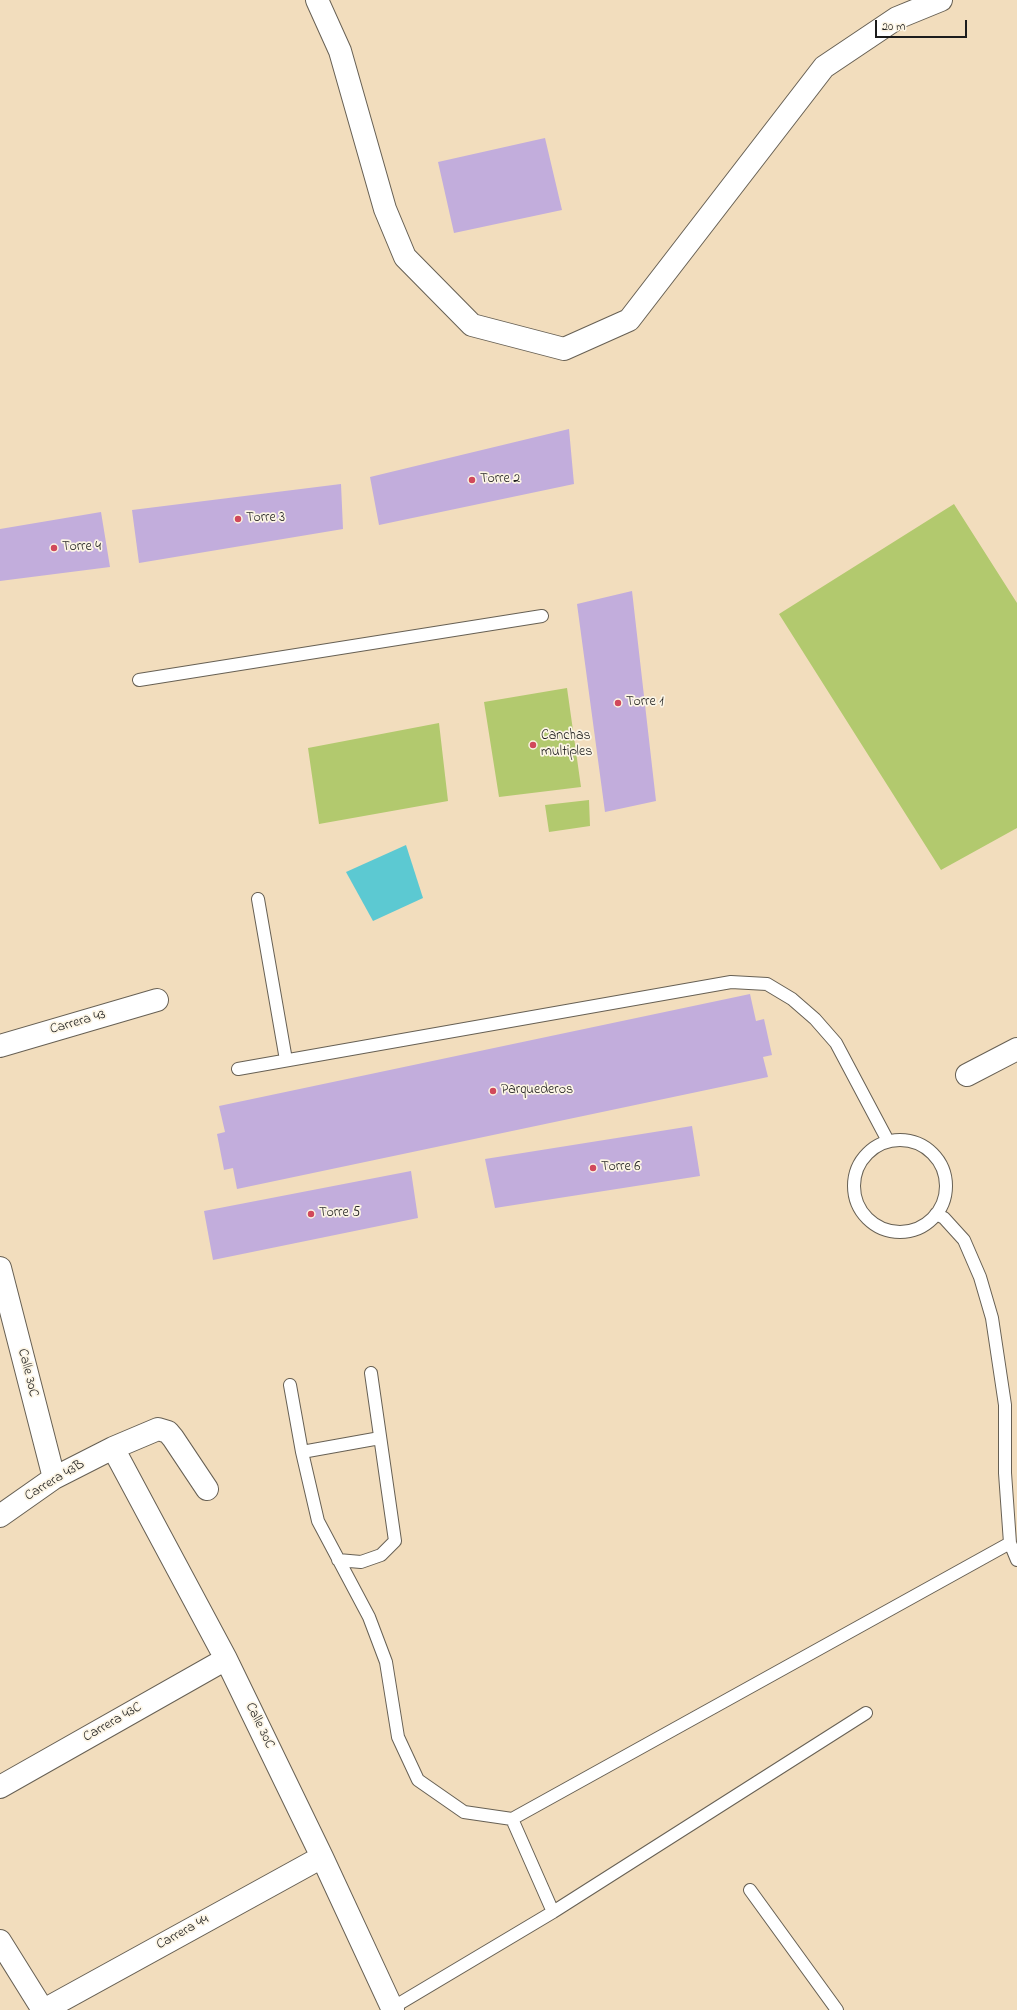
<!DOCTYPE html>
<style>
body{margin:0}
#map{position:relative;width:1017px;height:2010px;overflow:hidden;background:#f2ddbd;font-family:"Indie Flower",sans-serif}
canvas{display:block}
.scale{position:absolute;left:875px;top:20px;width:92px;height:18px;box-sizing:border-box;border:2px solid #1c1c1c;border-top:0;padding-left:5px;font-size:12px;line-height:14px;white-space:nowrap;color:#1c1c1c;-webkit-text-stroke:3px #fcf5e5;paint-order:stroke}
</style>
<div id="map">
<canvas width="1017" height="2010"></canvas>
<div class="scale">20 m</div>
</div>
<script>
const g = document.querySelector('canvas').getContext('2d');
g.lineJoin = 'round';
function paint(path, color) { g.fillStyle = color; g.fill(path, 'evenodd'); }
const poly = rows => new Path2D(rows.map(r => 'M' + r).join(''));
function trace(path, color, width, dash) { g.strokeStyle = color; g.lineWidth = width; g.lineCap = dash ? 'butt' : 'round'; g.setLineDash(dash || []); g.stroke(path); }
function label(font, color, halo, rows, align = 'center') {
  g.font = font + ' "Indie Flower",sans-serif'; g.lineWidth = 3.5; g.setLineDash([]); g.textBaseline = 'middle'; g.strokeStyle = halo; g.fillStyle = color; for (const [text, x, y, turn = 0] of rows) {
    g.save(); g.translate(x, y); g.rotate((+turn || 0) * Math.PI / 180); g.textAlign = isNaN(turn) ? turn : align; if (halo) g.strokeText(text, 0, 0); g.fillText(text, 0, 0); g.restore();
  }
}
paint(poly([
 [954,504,1017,603,1017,828,941,870,779,614],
 [567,688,581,787,499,797,484,702],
 [439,723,448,801,319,824,308,748],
 [589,800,590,826,549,832,545,805]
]), '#b2c96e');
paint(poly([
 [406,845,423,898,373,921,346,872]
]), '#5cc9d2');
paint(poly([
 [545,138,562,210,454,233,438,162],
 [569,429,574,484,379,525,370,477],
 [341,484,343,529,139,563,132,510],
 [101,512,110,567,0,581,0,529],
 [632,591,656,801,605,812,577,604],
 [750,994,756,1021,764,1019,772,1055,763,1057,768,1077,237,1189,233,1168,224,1170,217,1134,225,1132,219,1106],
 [692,1126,700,1176,495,1208,485,1159],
 [411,1171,418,1218,213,1260,204,1211]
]), '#c2addc');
const service = poly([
 [139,680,542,616],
 [258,899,286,1060],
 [238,1069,731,982,767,984,792,999,815,1019,836,1043,888,1141],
 '854 1186a46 46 0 1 1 92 0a46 46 0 1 1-92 0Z',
 [936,1214,944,1218,964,1240,980,1277,992,1318,1005,1405,1005,1473,1010,1543,1017,1560],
 [290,1385,302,1452,318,1521,369,1617,386,1662,398,1737,418,1780,464,1812,512,1819,1010,1543],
 [302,1452,380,1438],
 [338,1560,361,1562,381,1555,395,1541,371,1373],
 [750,1890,837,2010],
 [553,1912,866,1713],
 [392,2008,553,1912,512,1819]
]);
const minor = poly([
 [317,0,340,51,385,209,405,257,472,325,564,349,629,320,824,67,897,18,941,0],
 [0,1046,157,1000],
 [967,1075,1017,1049],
 [0,1268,54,1478],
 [113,1448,226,1659,322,1857,393,2010],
 [0,1516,54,1478,113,1448,158,1429,168,1432,173,1438,207,1489],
 [0,1787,226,1659],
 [0,1941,43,2010],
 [44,2010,322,1857]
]);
trace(service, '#676054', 14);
trace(minor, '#676054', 24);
trace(service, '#fff', 12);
trace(minor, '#fff', 22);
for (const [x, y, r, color] of [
 [472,480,4,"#d1495b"],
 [238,519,4,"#d1495b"],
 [54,548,4,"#d1495b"],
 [618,703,4,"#d1495b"],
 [533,745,4,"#d1495b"],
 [493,1091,4,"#d1495b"],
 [593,1168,4,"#d1495b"],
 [311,1214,4,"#d1495b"]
]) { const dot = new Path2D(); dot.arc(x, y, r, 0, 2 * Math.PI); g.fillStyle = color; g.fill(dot); trace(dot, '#fcf5e5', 1.5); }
label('14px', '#1c1c1c', '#fcf5e5', [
 ["Torre 2",480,480],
 ["Torre 3",246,519],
 ["Torre 4",62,548],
 ["Torre 1",626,703],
 ["Canchas",541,737],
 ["multiples",541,753],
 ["Parquederos",501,1091],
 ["Torre 6",601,1168],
 ["Torre 5",319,1214]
], 'left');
label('14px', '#1c1c1c', '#fcf5e5', [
 ["Carrera 43",78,1023,-16],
 ["Calle 30C",27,1373,76],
 ["Carrera 43B",55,1481,-31],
 ["Carrera 43C",113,1723,-30],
 ["Calle 30C",259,1726,64],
 ["Carrera 44",183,1933,-29]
]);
</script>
